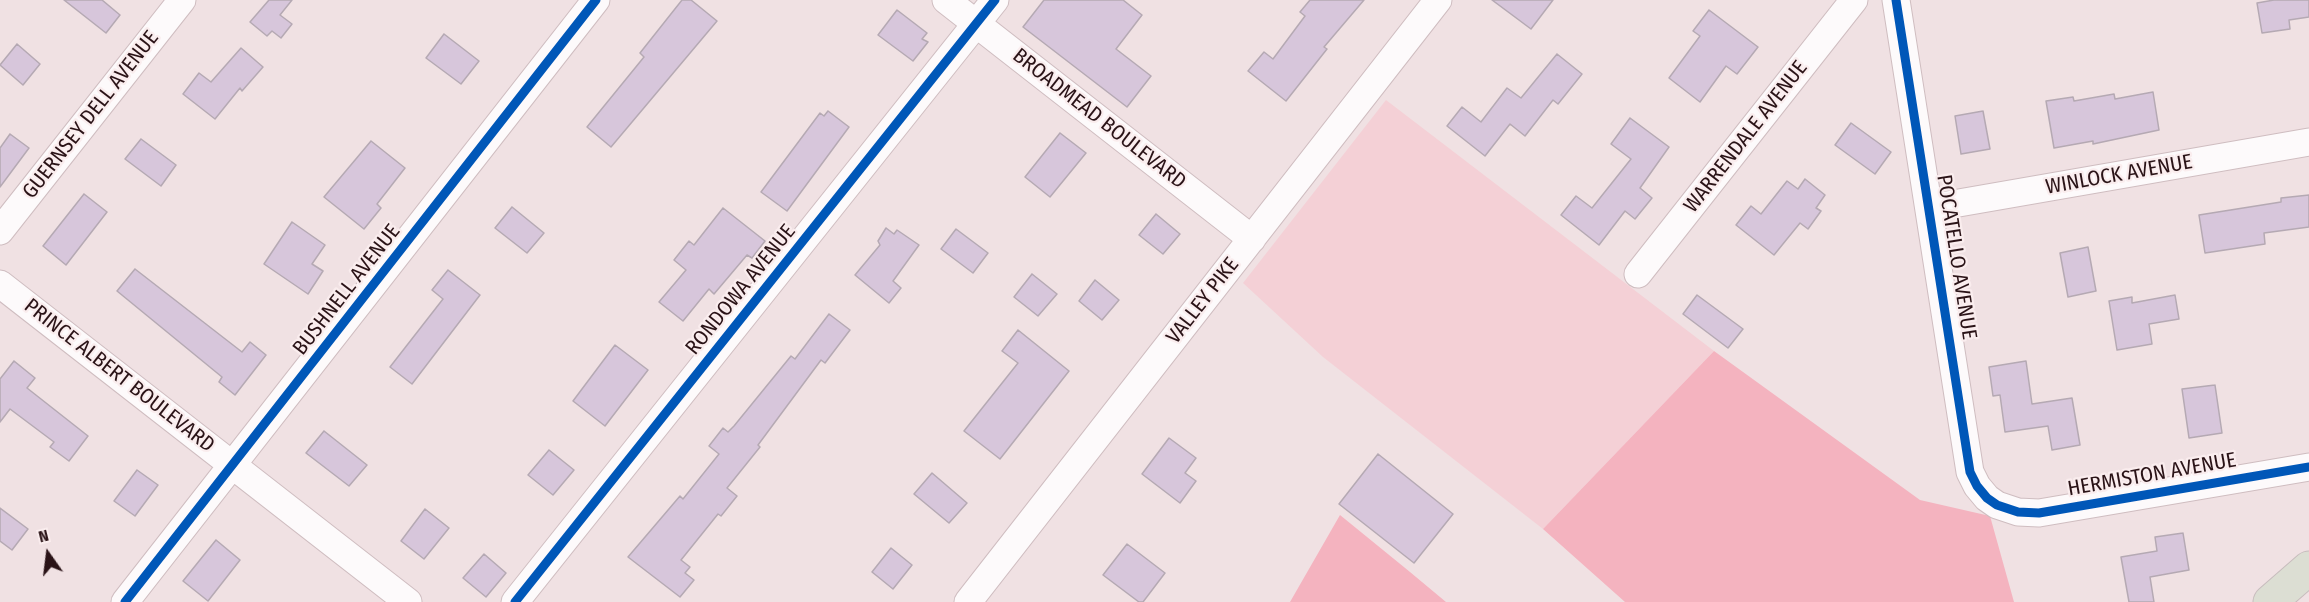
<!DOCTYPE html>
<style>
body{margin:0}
#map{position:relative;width:2309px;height:602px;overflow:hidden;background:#f0e1e3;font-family:"Fira Sans Condensed",sans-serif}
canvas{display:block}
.north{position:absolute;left:18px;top:524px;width:60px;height:60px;-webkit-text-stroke:4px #faedee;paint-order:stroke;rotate:346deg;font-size:16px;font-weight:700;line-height:24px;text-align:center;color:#2a1317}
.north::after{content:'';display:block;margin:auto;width:21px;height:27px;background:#2a1317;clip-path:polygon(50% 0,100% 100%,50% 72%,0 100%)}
</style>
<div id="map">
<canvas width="2309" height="602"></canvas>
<div class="north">N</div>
</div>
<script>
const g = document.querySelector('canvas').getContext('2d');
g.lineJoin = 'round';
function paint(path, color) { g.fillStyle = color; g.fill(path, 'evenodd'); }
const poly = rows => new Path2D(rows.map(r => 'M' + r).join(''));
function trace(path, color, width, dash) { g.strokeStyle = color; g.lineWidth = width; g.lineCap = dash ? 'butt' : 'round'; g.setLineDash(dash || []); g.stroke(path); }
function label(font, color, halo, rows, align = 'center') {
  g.font = font + ' "Fira Sans Condensed",sans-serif'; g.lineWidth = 4.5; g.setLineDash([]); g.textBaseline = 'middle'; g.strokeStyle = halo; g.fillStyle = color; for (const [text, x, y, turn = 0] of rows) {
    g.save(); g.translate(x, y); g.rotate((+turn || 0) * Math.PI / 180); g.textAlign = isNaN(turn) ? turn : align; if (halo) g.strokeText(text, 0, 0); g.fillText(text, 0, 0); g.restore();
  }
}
paint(poly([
 [1386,100,1714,351,1543,529,1323,357,1243,283]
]), '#f4d0d6');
paint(poly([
 [1714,351,1920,500,1990,516,2014,602,1625,602,1543,529],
 [1340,515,1410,572,1446,602,1290,602]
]), '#f4b3bf');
const building = poly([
 [64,0,102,0,120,15,106,33,64,0],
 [269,0,292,0,280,15,292,24,281,38,272,31,267,36,250,22,269,0],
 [682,0,691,0,717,21,611,147,587,127,644,57,640,53,682,0],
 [1044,0,1123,0,1142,15,1116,49,1151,76,1127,107,1023,27,1044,0],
 [1310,0,1364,0,1324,47,1327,49,1286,101,1248,71,1264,52,1273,59,1305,16,1300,12,1310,0],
 [1492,0,1553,0,1531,29,1492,0],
 [2274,0,2309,0,2309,17,2289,20,2290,29,2262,33,2257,3,2274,0],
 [897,10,927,33,922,39,928,42,913,61,878,35,897,10],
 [1709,10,1758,47,1737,74,1726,66,1700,102,1669,78,1700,36,1693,31,1709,10],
 [444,34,479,61,461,84,426,58,444,34],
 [17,44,40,64,23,85,0,65,17,44],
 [241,48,263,67,242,91,240,88,215,119,183,94,199,73,211,82,241,48],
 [1557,54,1582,74,1558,104,1553,100,1525,136,1510,124,1485,156,1447,126,1462,107,1481,122,1507,88,1521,98,1557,54],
 [2153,92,2159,130,2093,144,2093,141,2054,148,2046,101,2073,97,2074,101,2114,94,2115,99,2153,92],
 [828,111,849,127,787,211,761,192,820,113,824,116,828,111],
 [1983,111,1990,149,1961,154,1955,116,1983,111],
 [1630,118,1669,147,1640,188,1652,198,1635,219,1625,211,1599,245,1561,215,1576,196,1592,208,1631,159,1611,144,1630,118],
 [1851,123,1891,152,1875,174,1835,145,1851,123],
 [1060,133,1086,153,1050,197,1025,177,1060,133],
 [10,134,29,148,0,187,0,148,10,134],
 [141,139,176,165,161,186,125,159,141,139],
 [371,141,405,168,377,204,381,208,364,229,324,197,371,141],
 [1805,179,1825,195,1816,208,1821,211,1808,229,1800,223,1774,255,1736,225,1751,206,1761,214,1787,181,1798,189,1805,179],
 [84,194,107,212,66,265,43,246,84,194],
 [2309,195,2309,227,2264,233,2265,244,2205,253,2199,215,2281,202,2281,198,2309,195],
 [512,207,544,233,527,253,495,228,512,207],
 [723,208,765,241,752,258,747,255,714,294,709,289,683,321,659,302,686,270,674,260,689,241,694,245,723,208],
 [1156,214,1180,234,1163,254,1139,235,1156,214],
 [292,222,325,245,312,264,323,271,308,294,264,264,292,222],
 [886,228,894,234,897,230,919,245,893,281,901,288,889,303,855,275,880,245,878,241,886,228],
 [956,229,988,253,973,273,941,249,956,229],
 [2088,247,2096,291,2068,297,2060,253,2088,247],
 [135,269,242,352,250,342,266,355,235,395,219,382,222,377,117,291,135,269],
 [448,270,480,295,412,384,390,367,443,299,432,290,448,270],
 [1032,274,1057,294,1038,316,1014,297,1032,274],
 [1095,280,1119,300,1102,320,1079,301,1095,280],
 [1697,295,1743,329,1728,348,1683,314,1697,295],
 [2175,295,2179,319,2149,324,2152,344,2117,350,2109,301,2132,297,2132,303,2175,295],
 [829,314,850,330,825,363,821,360,758,445,760,447,727,488,737,496,721,516,718,514,681,560,690,567,685,573,694,580,680,597,628,557,680,496,683,499,719,454,709,446,723,428,728,432,734,426,791,356,795,359,829,314],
 [1018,330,1069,371,1000,459,964,431,1018,363,1002,351,1018,330],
 [615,345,648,370,605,426,573,401,615,345],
 [14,361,35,378,27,388,88,436,69,461,50,447,54,442,10,409,0,422,0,379,14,361],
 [2026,361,2032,404,2072,398,2080,445,2052,450,2048,426,2005,432,2000,395,1993,396,1989,367,2026,361],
 [2215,385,2222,433,2189,438,2182,389,2215,385],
 [324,431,367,465,349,486,306,453,324,431],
 [1169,438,1196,458,1185,473,1196,481,1180,503,1142,474,1169,438],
 [549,450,574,470,553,495,528,475,549,450],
 [1378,454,1453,514,1414,563,1339,504,1378,454],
 [137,470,158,485,135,516,114,501,137,470],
 [932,473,967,503,949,523,914,494,932,473],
 [0,508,28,529,12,550,0,541,0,508],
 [425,509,449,528,424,559,401,541,425,509],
 [2183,533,2189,570,2150,577,2154,602,2129,602,2121,557,2157,551,2155,537,2183,533],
 [216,540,240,560,208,601,183,581,216,540],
 [1127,544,1165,573,1143,602,1139,602,1103,575,1127,544],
 [891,548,912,565,893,589,872,572,891,548],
 [484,554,506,573,486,597,463,578,484,554]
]);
paint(building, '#d7c6db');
trace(building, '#b5a9b3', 1.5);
const minor = poly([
 [946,0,1252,239],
 [1896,0,1970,472,1977,486,1987,498,1997,505,2018,512,2039,513,2309,467],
 [1930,208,2309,142],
 [0,231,182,0],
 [1638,274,1854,0],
 [0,284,408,602],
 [125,602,596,0],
 [515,602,995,0],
 [968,602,1438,0]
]);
const highway = poly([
 [2270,602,2309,568]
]);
trace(minor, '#cfbdc0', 29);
trace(highway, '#c7bcbd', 35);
trace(minor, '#fdfafb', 27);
trace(highway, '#dcded3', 33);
trace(poly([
 [1896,0,1970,472,1977,486,1987,498,1997,505,2018,512,2039,513,2309,467],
 [125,602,596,0],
 [515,602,995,0]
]), '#0057b8', 9);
label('21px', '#2a1317', '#faedee', [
 ["GUERNSEY DELL AVENUE",91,115,-52],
 ["BROADMEAD BOULEVARD",1099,119,38],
 ["WARRENDALE AVENUE",1746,137,-52],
 ["WINLOCK AVENUE",2119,175,-10],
 ["POCATELLO AVENUE",1956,257,81],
 ["BUSHNELL AVENUE",347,290,-52],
 ["RONDOWA AVENUE",741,290,-51],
 ["VALLEY PIKE",1203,301,-52],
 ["PRINCE ALBERT BOULEVARD",119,376,38],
 ["HERMISTON AVENUE",2152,475,-10]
]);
</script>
